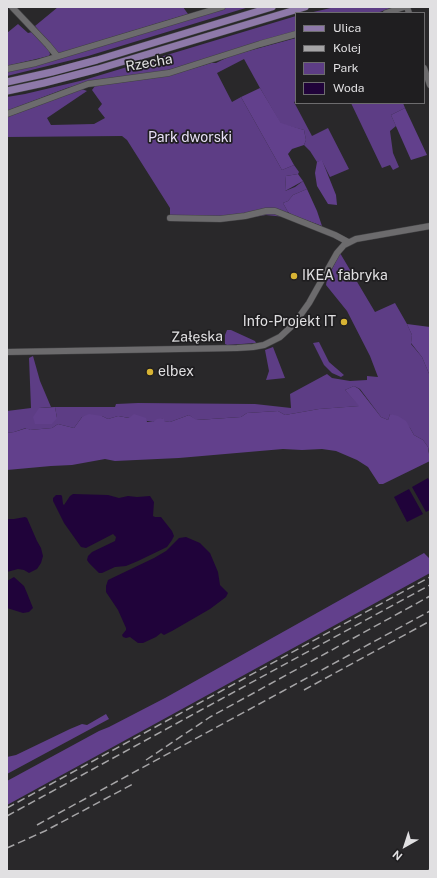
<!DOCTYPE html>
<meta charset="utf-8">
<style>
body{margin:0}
#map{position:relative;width:437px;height:878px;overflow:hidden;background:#29282a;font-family:"Public Sans",sans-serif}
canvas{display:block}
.frame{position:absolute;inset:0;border:8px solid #e1e0e2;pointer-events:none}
.legend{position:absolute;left:295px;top:12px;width:130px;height:92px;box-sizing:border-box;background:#1f1e20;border:1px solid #6d6c6e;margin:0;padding:5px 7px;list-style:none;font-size:12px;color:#e1e0e2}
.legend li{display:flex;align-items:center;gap:8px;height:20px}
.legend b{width:20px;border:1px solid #6d6c6e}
.north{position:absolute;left:385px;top:826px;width:40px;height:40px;-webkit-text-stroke:3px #1f1e20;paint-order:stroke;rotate:219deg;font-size:11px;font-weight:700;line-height:16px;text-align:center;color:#e1e0e2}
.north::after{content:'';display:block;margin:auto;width:14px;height:18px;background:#e1e0e2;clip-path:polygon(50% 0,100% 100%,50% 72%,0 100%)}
</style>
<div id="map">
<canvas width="437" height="878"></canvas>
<div class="frame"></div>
<ul class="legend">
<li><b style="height:5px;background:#8e79a9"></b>Ulica</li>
<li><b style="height:5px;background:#a5a4a6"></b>Kolej</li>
<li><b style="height:11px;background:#5d3d85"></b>Park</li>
<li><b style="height:11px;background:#20033a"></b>Woda</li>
</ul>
<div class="north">N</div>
</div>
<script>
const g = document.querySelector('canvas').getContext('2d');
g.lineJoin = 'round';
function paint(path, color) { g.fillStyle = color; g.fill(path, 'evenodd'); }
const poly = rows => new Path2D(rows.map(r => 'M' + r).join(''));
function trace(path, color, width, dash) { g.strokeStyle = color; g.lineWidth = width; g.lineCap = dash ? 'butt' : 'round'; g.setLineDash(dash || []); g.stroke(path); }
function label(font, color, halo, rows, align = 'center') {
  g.font = font + ' "Public Sans",sans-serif'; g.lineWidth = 3.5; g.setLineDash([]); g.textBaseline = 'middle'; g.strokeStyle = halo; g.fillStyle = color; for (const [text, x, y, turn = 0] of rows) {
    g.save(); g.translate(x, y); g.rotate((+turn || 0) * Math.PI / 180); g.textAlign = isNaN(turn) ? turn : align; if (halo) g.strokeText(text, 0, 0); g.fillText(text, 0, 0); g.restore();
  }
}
paint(poly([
 [58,7,183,7,188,14,60,53,57,53,35,26],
 [229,7,249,7,88,56,7,76,7,70],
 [335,7,394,7,377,13,309,13],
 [296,16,296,32,165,71,96,80,67,88,7,111,7,97,25,94,84,80],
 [18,24,28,33,32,32,49,50,50,54,49,56,7,66,7,33],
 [296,38,296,101,294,102,312,136,328,128,349,169,330,177,322,161,317,162,310,151,304,145,306,140,304,130,281,124,260,88,244,59,217,73,232,102,241,97,282,170,294,165,299,172,298,174,286,176,285,191,295,187,303,181,307,189,293,195,288,201,283,203,288,212,285,217,266,215,230,221,170,219,170,208,127,140,122,136,7,137,7,117,82,89,87,91,47,118,51,125,94,124,105,118,98,109,102,104,92,90,95,86,168,76,211,63,216,63,230,56],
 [351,103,403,103,405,108,391,115,396,126,390,131,393,153,399,167,393,170,390,165,382,168],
 [340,253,375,312,395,303,407,324,412,335,411,344,422,357,430,376,430,456,428,447,423,440,414,435,410,428,390,414,388,420,381,417,360,389,354,386,345,390,360,406,319,409,285,415,278,411,247,413,241,417,196,420,189,415,170,422,163,421,164,418,153,422,118,416,108,419,102,416,82,417,74,428,58,424,52,428,30,430,26,428,14,432,7,433,7,411,31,408,29,358,33,356,40,381,51,407,39,408,57,418,55,407,115,407,116,404,138,403,255,404,291,408,290,394,327,374,332,378,350,381,367,380,367,376,378,377,370,356,347,311,326,285,327,279],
 [227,330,231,330,255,341,256,343,227,345,225,344,225,335],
 [319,342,329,362,344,375,341,377,332,373,324,365,313,343],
 [273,347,285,378,266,380,269,371,265,350]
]), '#5d3d85');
paint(poly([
 [260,88,281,123,304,130,306,140,304,145,292,149,288,154,294,165,282,170,241,97],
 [405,108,427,155,411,160,391,115],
 [322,160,336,195,337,205,328,204,317,186,315,173,317,162],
 [298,174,303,181,285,191,286,176],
 [307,189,317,211,322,226,292,215,288,212,283,203,288,201,293,195],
 [407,324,430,327,430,376,422,357,411,343,412,335],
 [354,386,359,389,381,417,388,420,390,414,398,416,406,421,414,435,423,440,428,447,430,461,383,484,379,484,368,467,357,460,336,451,322,449,302,450,283,449,179,458,115,461,105,459,72,465,51,466,7,470,7,433,14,432,27,428,30,430,52,428,58,424,74,428,82,417,89,414,102,416,108,419,118,416,129,418,134,414,146,418,147,422,153,422,157,419,164,418,164,421,170,422,189,415,197,420,241,417,247,413,278,411,285,415,319,409,359,406,345,390],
 [55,407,57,418,52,424,35,424,33,417,39,408],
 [424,553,430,559,430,573,7,805,7,781,99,731,109,727,165,698],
 [106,714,109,719,7,774,7,757,16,755,70,729,82,724,87,725]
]), '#62408c');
paint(poly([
 [428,478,430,482,430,510,426,512,412,487],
 [409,489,423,514,407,522,394,497],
 [73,494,108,495,119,498,128,496,137,497,150,496,154,502,153,516,155,517,161,517,172,531,174,536,172,540,167,547,138,561,126,566,115,567,102,573,99,573,89,563,87,560,88,556,92,552,115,541,116,537,113,534,86,548,81,547,64,523,53,501,53,498,56,495,61,495,62,496,63,504,64,505,70,496],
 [25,517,27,518,37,541,41,548,43,556,41,563,37,569,29,573,24,570,18,569,7,572,7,519,14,519],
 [186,537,200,543,210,553,218,572,220,585,228,593,226,597,210,609,172,631,164,635,161,633,156,637,143,643,138,643,130,637,126,638,123,637,122,635,126,630,126,628,118,610,106,592,106,586,108,580,154,558,166,551,179,538],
 [14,577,24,586,27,593,33,608,29,612,23,613,7,608,7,581]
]), '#20033a');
const minor = poly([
 [12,7,48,45,57,56],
 [407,7,409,13],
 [386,13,404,7],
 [424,68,430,85],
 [7,69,36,63,222,7],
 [7,114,88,84,169,73,260,44,296,34],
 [170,218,220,219,245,216,266,211,275,211,335,235,348,242],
 [7,352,237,348,253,347,264,345,280,337,294,324,309,303,337,253,344,245,356,239,430,226]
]);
const major = poly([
 [7,82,52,72,97,60,272,7],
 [7,91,44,83,98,69,305,7]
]);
trace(minor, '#434345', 7);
trace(major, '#434345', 8);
trace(minor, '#6c6b6d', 6);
trace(major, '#8e79a9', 7);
trace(poly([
 [304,690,430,621],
 [146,760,210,717,430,596],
 [7,808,430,577],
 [7,816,430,585],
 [37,825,430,611],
 [7,848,45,831,133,784],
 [427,871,430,870]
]), '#a5a4a6', 1.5, [8, 4]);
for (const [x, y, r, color] of [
 [294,276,4,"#d8b434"],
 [344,322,4,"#d8b434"],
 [150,372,4,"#d8b434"]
]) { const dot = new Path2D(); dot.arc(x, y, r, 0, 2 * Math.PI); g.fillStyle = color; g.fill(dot); trace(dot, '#1f1e20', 1.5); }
label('14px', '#e1e0e2', '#1f1e20', [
 ["Rzecha",149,63,-10],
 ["Załęska",197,337,-1]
]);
label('14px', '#e8e0f6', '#1f1e20', [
 ["Park dworski",190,138]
]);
label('14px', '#e1e0e2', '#1f1e20', [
 ["IKEA fabryka",302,276],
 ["Info-Projekt IT",336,322,"right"],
 ["elbex",158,372]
], 'left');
</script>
